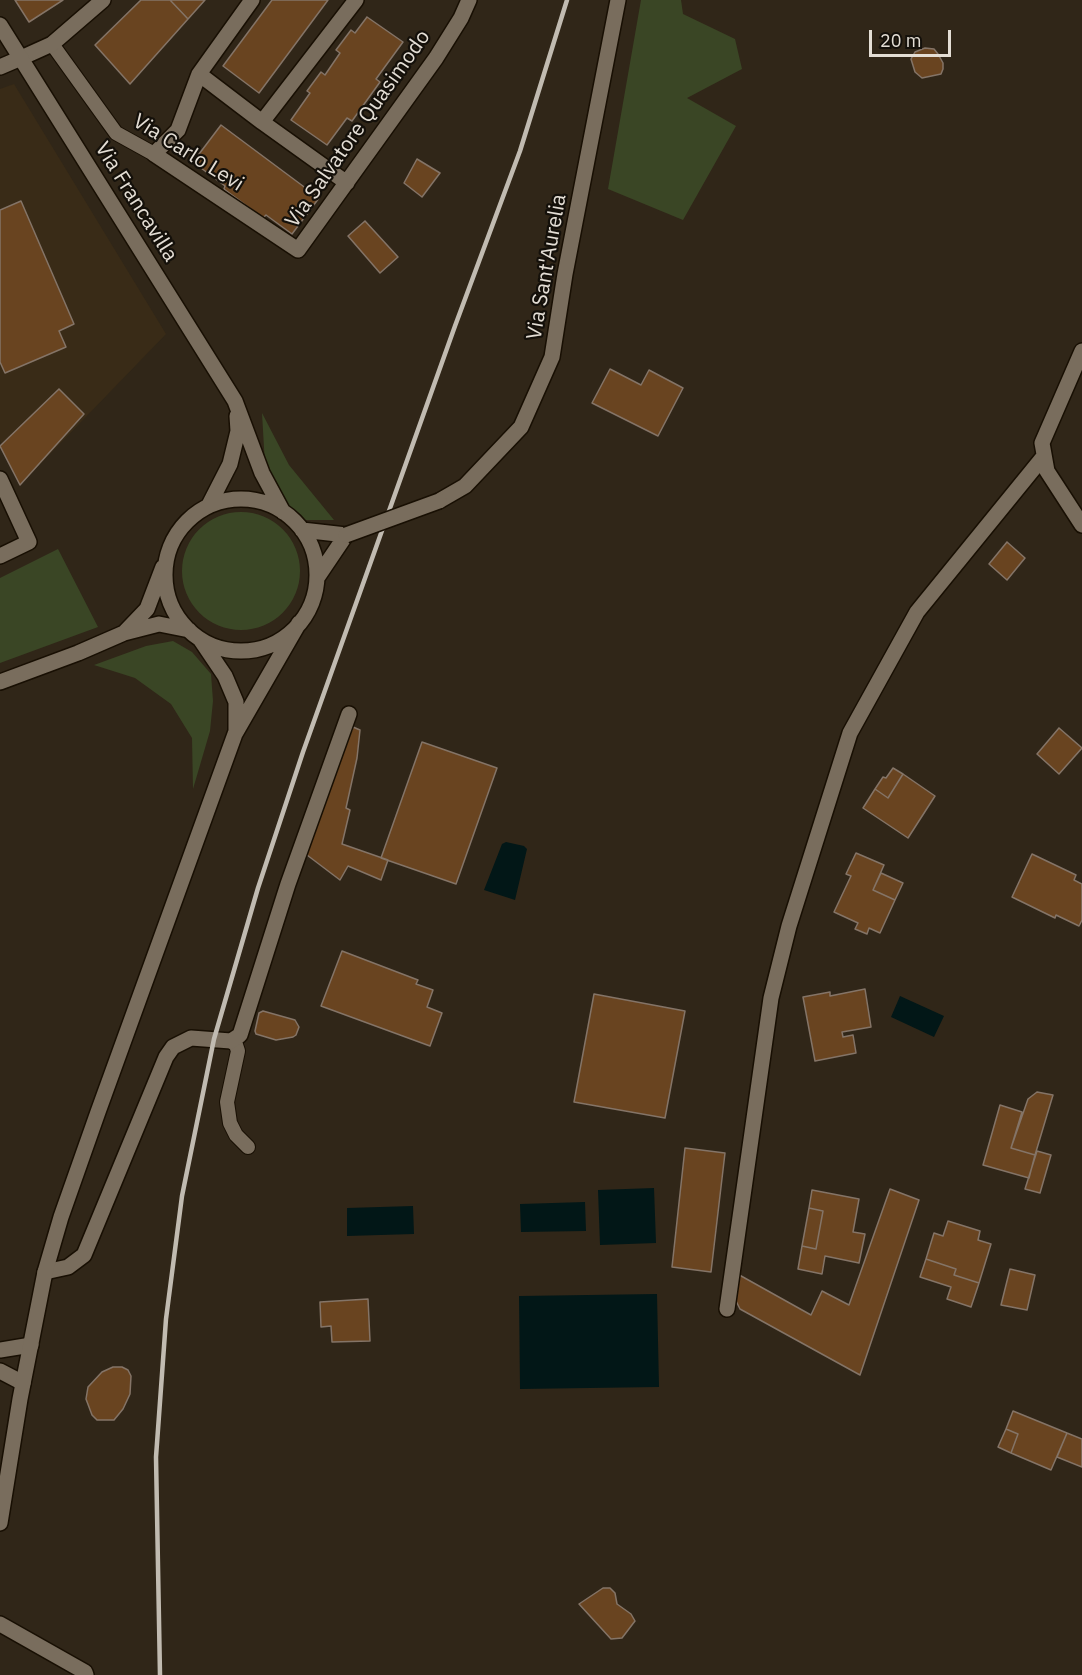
<!DOCTYPE html>
<style>
body{margin:0}
#map{position:relative;width:1082px;height:1675px;overflow:hidden;background:#302618;font-family:"IBM Plex Sans",sans-serif}
canvas{display:block}
.scale{position:absolute;left:869px;top:30px;width:82px;height:27px;box-sizing:border-box;border:3px solid #e4ded5;border-top:0;padding-left:8px;font-size:18px;line-height:21px;white-space:nowrap;color:#e4ded5;-webkit-text-stroke:4px #14100a;paint-order:stroke}
</style>
<div id="map">
<canvas width="1082" height="1675"></canvas>
<div class="scale">20 m</div>
</div>
<script>
const g = document.querySelector('canvas').getContext('2d');
g.lineJoin = 'round';
function paint(path, color) { g.fillStyle = color; g.fill(path, 'evenodd'); }
const poly = rows => new Path2D(rows.map(r => 'M' + r).join(''));
function trace(path, color, width, dash) { g.strokeStyle = color; g.lineWidth = width; g.lineCap = dash ? 'butt' : 'round'; g.setLineDash(dash || []); g.stroke(path); }
function label(font, color, halo, rows, align = 'center') {
  g.font = font + ' "IBM Plex Sans",sans-serif'; g.lineWidth = 4.5; g.setLineDash([]); g.textBaseline = 'middle'; g.strokeStyle = halo; g.fillStyle = color; for (const [text, x, y, turn = 0] of rows) {
    g.save(); g.translate(x, y); g.rotate((+turn || 0) * Math.PI / 180); g.textAlign = isNaN(turn) ? turn : align; if (halo) g.strokeText(text, 0, 0); g.fillText(text, 0, 0); g.restore();
  }
}
paint(poly([
 [14,84,166,334,21,484,0,440,0,89]
]), '#392b17');
paint(poly([
 [641,0,681,0,683,14,735,39,742,69,687,98,736,126,683,220,608,189],
 [262,413,289,465,334,520,301,520,282,500,265,465],
 '182 571a59 59 0 1 1 118 0a59 59 0 1 1-118 0Z',
 [58,549,98,627,0,663,0,578],
 [173,641,192,652,211,674,213,701,210,731,193,789,192,738,171,704,135,678,94,665,146,646]
]), '#3a4625');
paint(poly([
 [506,842,524,846,527,849,515,900,484,890,502,844],
 [900,996,944,1016,934,1037,891,1017],
 [654,1188,656,1243,600,1245,598,1190],
 [585,1202,586,1231,521,1232,520,1204],
 [413,1206,414,1234,347,1236,347,1208],
 [657,1294,659,1387,520,1389,519,1296]
]), '#021717');
const building = poly([
 [15,0,63,0,29,22,15,0],
 [141,0,170,0,188,19,130,84,95,45,141,0],
 [170,0,205,0,188,19,170,0],
 [272,0,328,0,259,93,223,66,272,0],
 [367,17,403,42,376,79,380,82,352,121,347,118,327,145,291,120,310,93,307,91,321,72,325,75,340,53,336,50,351,30,355,33,367,17],
 [925,48,934,49,938,54,943,63,943,69,941,74,922,78,915,72,911,59,915,52,925,48],
 [221,125,319,198,292,234,266,215,263,218,224,189,225,186,193,162,221,125],
 [417,159,440,173,422,197,404,183,417,159],
 [21,201,74,324,59,331,66,347,5,373,0,362,0,210,21,201],
 [365,221,398,257,380,273,348,236,365,221],
 [610,369,641,385,649,370,683,388,658,436,592,403,610,369],
 [59,389,84,414,20,485,0,446,59,389],
 [1007,542,1025,558,1007,580,989,564,1007,542],
 [353,727,360,730,357,758,346,808,350,810,342,844,388,860,381,880,348,866,340,880,303,852,353,727],
 [1059,728,1082,748,1059,774,1037,754,1059,728],
 [422,742,497,768,456,884,381,858,422,742],
 [893,768,903,774,888,798,875,789,883,777,886,778,893,768],
 [903,774,935,796,908,838,863,808,875,789,888,798,903,774],
 [856,853,884,865,873,890,895,900,880,933,869,928,867,934,855,929,858,923,834,912,851,876,846,874,856,853],
 [1032,854,1076,875,1074,880,1082,884,1082,920,1079,926,1056,915,1055,918,1012,897,1032,854],
 [881,873,903,883,895,900,873,890,881,873],
 [342,951,418,980,416,984,433,990,427,1007,442,1013,430,1046,321,1006,342,951],
 [865,989,871,1027,842,1032,843,1037,853,1035,856,1053,815,1061,803,997,830,992,830,996,865,989],
 [594,994,685,1011,665,1118,574,1102,594,994],
 [263,1011,295,1020,299,1027,296,1035,293,1037,276,1040,256,1034,255,1031,259,1013,263,1011],
 [1037,1092,1053,1095,1035,1155,1011,1148,1028,1099,1037,1092],
 [1000,1105,1022,1112,1011,1148,1035,1155,1029,1178,983,1165,1000,1105],
 [685,1148,725,1153,711,1272,672,1267,685,1148],
 [1037,1151,1051,1155,1040,1193,1025,1189,1037,1151],
 [890,1189,919,1200,860,1375,740,1309,733,1295,734,1272,811,1315,822,1291,849,1305,890,1189],
 [812,1190,859,1199,853,1232,865,1234,859,1263,825,1256,822,1274,798,1269,802,1246,816,1249,823,1211,809,1208,812,1190],
 [809,1208,823,1211,816,1249,802,1246,809,1208],
 [948,1221,980,1231,978,1240,991,1244,979,1283,954,1275,956,1269,926,1259,934,1233,943,1236,948,1221],
 [926,1259,956,1269,954,1275,979,1283,971,1307,947,1299,951,1287,920,1277,926,1259],
 [1010,1269,1035,1275,1027,1310,1001,1305,1010,1269],
 [368,1299,370,1341,332,1342,331,1326,321,1327,320,1302,368,1299],
 [113,1367,122,1367,128,1370,131,1376,130,1394,123,1409,114,1420,97,1420,92,1415,86,1399,88,1387,102,1372,113,1367],
 [1013,1411,1067,1433,1051,1470,1011,1453,1018,1434,1006,1429,1013,1411],
 [1006,1429,1018,1434,1011,1453,998,1447,1006,1429],
 [1067,1433,1082,1439,1082,1467,1057,1457,1067,1433],
 [603,1588,610,1588,615,1593,617,1604,631,1614,635,1621,622,1638,611,1639,579,1604,603,1588]
]);
paint(building, '#694420');
trace(building, '#847467', 1.5);
const lane = poly([
 [52,44,116,133,154,154],
 [231,1041,236,1045,238,1051,227,1102,230,1123,236,1135,248,1147]
]);
const street = poly([
 [252,0,199,74,178,130,154,154,298,250,436,58,461,18,469,0],
 [21,58,52,44,103,0],
 [199,74,262,122,347,183],
 [262,122,356,0],
 [1082,351,1042,443,1047,471,1082,525],
 [0,479,29,542,0,556],
 [45,1272,68,1267,84,1255,166,1057,173,1047,191,1038,231,1041,240,1035,288,884,349,714],
 [727,1309,771,998,789,926,850,733,917,612,1044,456],
 [0,1350,31,1345],
 [0,1371,23,1383]
]);
const secondary = poly([
 [0,25,235,401,262,473,283,512],
 [0,67,21,58],
 '165 575a76 76 0 1 1 152 0a76 76 0 1 1-152 0Z',
 [439,501,465,486,521,427,552,357,565,274,618,0],
 [209,505,230,464,238,431,237,416],
 [302,530,346,535,317,578],
 [124,633,147,609,163,567],
 [200,639,225,676,236,702,236,731],
 [0,682,78,653,124,633,159,624,189,630],
 [0,1523,20,1399,45,1272,61,1217,98,1112,235,734,299,623],
 [0,1624,85,1672,86,1675]
]);
trace(lane, '#180f03', 16);
trace(street, '#180f03', 18);
trace(secondary, '#180f03', 18);
trace(lane, '#796d5d', 14);
trace(street, '#796d5d', 15);
trace(secondary, '#796d5d', 15);
trace(poly([
 [160,1675,156,1457,166,1319,182,1196,214,1039,258,888,303,752,455,326,520,151,567,0]
]), '#c1bbb1', 4.5);
const secondaryBridge = poly([
 [346,535,439,501]
]);
trace(secondaryBridge, '#180f03', 18, []);
trace(secondaryBridge, '#796d5d', 15);
label('21px', '#e4ded5', '#14100a', [
 ["Via Salvatore Quasimodo",358,129,-55],
 ["Via Carlo Levi",188,153,32],
 ["Via Francavilla",136,202,58],
 ["Via Sant'Aurelia",547,267,-80]
]);
</script>
